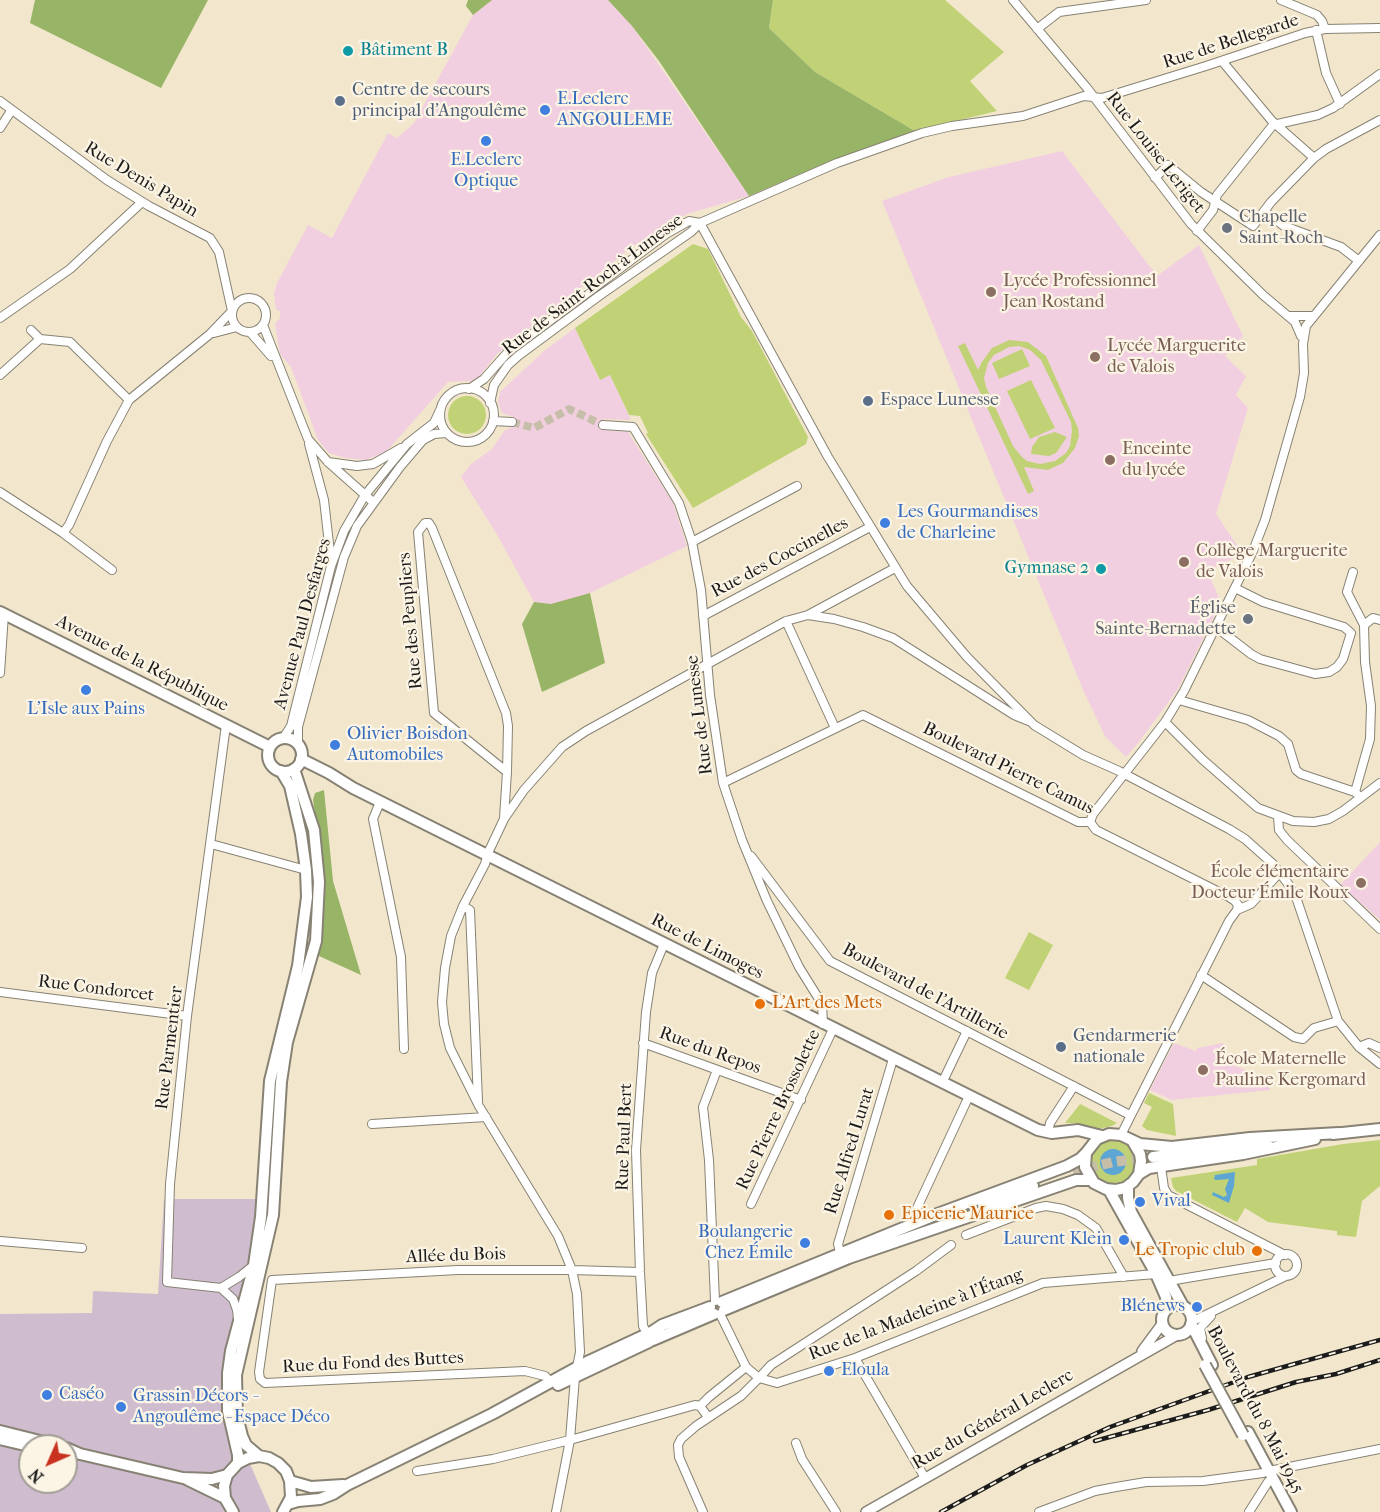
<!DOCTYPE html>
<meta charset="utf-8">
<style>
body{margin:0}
#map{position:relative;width:1380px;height:1512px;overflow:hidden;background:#f2e7cc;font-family:"IM FELL French Canon",serif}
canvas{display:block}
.north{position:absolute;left:18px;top:1434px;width:60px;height:60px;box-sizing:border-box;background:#fcf5e5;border:2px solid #a29e95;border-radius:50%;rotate:225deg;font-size:16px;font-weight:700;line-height:24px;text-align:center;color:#1c1c1c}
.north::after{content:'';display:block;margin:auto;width:21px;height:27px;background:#c8321e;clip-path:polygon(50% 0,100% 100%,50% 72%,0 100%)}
</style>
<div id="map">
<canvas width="1380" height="1512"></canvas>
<div class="north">N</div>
</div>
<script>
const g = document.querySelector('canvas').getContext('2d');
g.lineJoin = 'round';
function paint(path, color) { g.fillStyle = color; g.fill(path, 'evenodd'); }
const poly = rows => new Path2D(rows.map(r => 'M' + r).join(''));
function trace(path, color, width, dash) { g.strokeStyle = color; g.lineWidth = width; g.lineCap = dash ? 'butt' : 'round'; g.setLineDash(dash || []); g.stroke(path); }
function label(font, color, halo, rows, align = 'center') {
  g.font = font + ' "IM FELL French Canon",serif'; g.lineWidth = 4.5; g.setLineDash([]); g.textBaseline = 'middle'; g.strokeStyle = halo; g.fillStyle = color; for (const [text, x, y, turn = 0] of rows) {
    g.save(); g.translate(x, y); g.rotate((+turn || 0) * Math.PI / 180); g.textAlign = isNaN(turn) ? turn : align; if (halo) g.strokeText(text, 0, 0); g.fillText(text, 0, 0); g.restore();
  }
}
paint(poly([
 [492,0,608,0,632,26,749,196,687,214,636,244,497,354,478,378,472,381,448,382,386,452,366,460,346,458,329,453,318,440,291,367,280,354,275,324,280,318,280,311,276,310,274,294,277,283,308,225,332,238,388,133,397,138,414,123,473,15],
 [1062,151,1157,276,1199,245,1243,336,1225,356,1246,376,1236,395,1248,408,1216,514,1243,554,1207,571,1221,602,1178,689,1139,742,1126,757,1105,736,1084,692,882,201,949,177],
 [575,328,599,379,610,375,631,420,604,419,603,430,628,432,673,503,687,546,590,593,551,605,534,602,496,533,461,477,471,464,492,449,505,430,512,427,514,417,502,413,498,401,500,392,545,350],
 [1380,842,1380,920,1340,885],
 [1174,1043,1196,1051,1197,1048,1223,1043,1226,1062,1260,1076,1261,1080,1269,1080,1270,1090,1172,1100,1150,1090]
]), '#f2cfe0');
paint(poly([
 [164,1199,267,1199,262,1241,234,1360,236,1432,271,1512,0,1512,0,1314,92,1313,93,1291,158,1294],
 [30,1446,66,1446,66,1482,30,1482]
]), '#cfbdcf');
paint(poly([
 [773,0,945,0,1004,52,970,81,997,111,915,131,815,72,769,28],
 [693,244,708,249,741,317,752,331,808,437,806,444,693,508,646,434,648,433,640,416,629,415,610,375,600,380,575,328],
 [1009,340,1028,342,1046,356,1078,428,1079,436,1075,448,1063,463,1048,470,1024,467,1034,491,1028,494,958,346,965,343,978,370,982,362,992,348],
 [1009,347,1019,346,1030,350,1041,360,1071,422,1072,431,1070,446,1066,453,1055,461,1040,464,1027,461,1021,456,1013,446,986,387,984,378,988,363,994,355],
 [1022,349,1030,366,999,379,992,363],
 [1031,380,1055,428,1030,439,1007,391],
 '448 415a19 19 0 1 1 38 0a19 19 0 1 1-38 0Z',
 [1055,432,1067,437,1056,453,1049,456,1031,454,1032,447,1039,437],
 [1029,932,1053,945,1029,990,1005,978],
 [1149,1093,1173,1104,1176,1136,1147,1130,1142,1126,1152,1107,1144,1103],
 [1080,1104,1117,1123,1112,1126,1094,1130,1077,1123,1065,1123],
 '1090 1162a23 23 0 1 1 46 0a23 23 0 1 1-46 0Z',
 [1380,1140,1380,1186,1362,1201,1356,1237,1337,1235,1337,1231,1268,1222,1245,1208,1237,1222,1176,1191,1173,1187,1171,1178,1257,1165,1257,1159,1343,1144]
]), '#c0d275');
paint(poly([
 [35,0,208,0,161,88,30,23],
 [468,0,492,0,473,15,466,6],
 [608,0,773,0,769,28,815,72,915,131,833,160,749,196,659,61,632,26],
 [590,593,605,663,542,692,522,624,534,602,551,604],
 [324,790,333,881,361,975,319,956,325,880,313,800,315,793]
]), '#98b466');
paint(poly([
 '1100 1162a13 13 0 1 1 26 0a13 13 0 1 1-26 0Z',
 [1235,1172,1234,1186,1229,1203,1212,1195,1213,1192,1224,1197,1227,1195,1225,1189,1229,1179,1216,1180,1214,1179,1215,1175]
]), '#5da6d4');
trace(poly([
 [512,422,534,428,569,409,603,425]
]), '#c7bea9', 8, [8, 4]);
trace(poly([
 [1073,1172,1113,1162,1153,1157]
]), '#c7bea9', 10, [10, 5]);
const minor = poly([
 [1013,0,1087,88,1191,224,1263,295,1295,322,1301,336],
 [1281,0,1317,15,1322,21,1325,29],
 [1037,29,1059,12,1146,0],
 [1316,30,1326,73,1340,104],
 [1222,61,1272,121,1314,158],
 [0,101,107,180,149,206,210,238,219,252,232,311,210,334,129,400,107,441,69,525,63,533],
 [0,128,11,111],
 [1155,178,1168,165,1201,192,1253,226,1271,202,1314,158,1326,149,1380,120],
 [1264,211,1284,226,1341,247,1359,261],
 [700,223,828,457,907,586,967,657,1034,725,1083,755,1119,771,1229,829,1245,839,1273,864,1289,885,1297,900,1338,1021,1359,1047,1380,1064],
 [1197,231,1213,210,1217,195,1273,125,1318,115,1333,108,1380,74],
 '232 315a17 17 0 1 1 34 0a17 17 0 1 1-34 0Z',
 [1289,316,1313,316],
 [0,318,70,269,142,202],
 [263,325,308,439,328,462,373,502],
 [31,330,40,339],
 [250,332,271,356],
 [214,333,237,327],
 [40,339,70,342,129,400],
 [0,375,40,339],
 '440 415a27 27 0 1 1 54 0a27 27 0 1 1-54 0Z',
 [469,389,484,379,508,352,666,234,689,221,700,223],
 [490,403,494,385,508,365,518,356,599,296,691,232,700,223,837,163,922,133,952,126,1023,116,1084,96,1102,98,1206,66,1305,33,1325,29,1380,28],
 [493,421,512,422],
 [603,425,633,427,679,503,692,542,701,590,710,695,723,783,742,840,767,901,799,967,822,1004,823,1024],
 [309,444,324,500,331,561],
 [328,462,357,466,373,464,401,448],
 [0,492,63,533,112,570],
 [692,542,797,486],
 [1353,572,1347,592,1364,625,1365,662,1371,706,1370,739,1355,792],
 [808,615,895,568],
 [703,616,870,527],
 [786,621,835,728],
 [1364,625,1373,618,1380,620],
 [1216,627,1251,654,1260,659,1315,674,1329,672,1337,667,1343,659,1351,633,1344,627,1263,602,1235,588],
 [0,673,4,614],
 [1179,700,1248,720,1279,736,1288,744,1296,770,1301,774,1355,792,1358,795],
 [1165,722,1202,759,1258,808,1293,821,1314,822,1329,819,1343,811,1380,783],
 [226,725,187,1016,170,1184,167,1282,221,1288,239,1277,254,1265],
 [284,737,291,726,331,566,344,531,365,495,407,444,434,423,441,408],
 [298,744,298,727,344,557,357,526,400,467,423,440,434,434,446,433],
 [723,783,863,715,1078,822,1090,822,1096,830,1114,839,1229,897,1235,901,1238,905,1237,910],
 [380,802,373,819,401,957,404,1049],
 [1278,817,1279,830,1287,840,1380,929],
 [504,818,507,772,508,726,506,713,432,528,429,523,425,523,418,532,434,713,507,772],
 [1090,822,1093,814,1165,722,1184,691,1253,551,1265,520,1300,397,1304,373,1303,344,1306,326,1380,235],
 [211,844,306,870],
 [751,856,830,961,1130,1115],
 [463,906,470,910,478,1101],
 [1201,975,1294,1037,1303,1039,1314,1028,1338,1021],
 [0,992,187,1016],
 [643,1043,801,1100],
 [1359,1047,1369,1043,1380,1048],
 [942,1083,967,1031],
 [372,1124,486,1117],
 [1048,1133,1050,1123,1074,1086],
 [1121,1135,1229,921,1237,910,1251,904,1280,872],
 [1161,1167,1164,1188,1168,1195,1285,1255],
 [751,1204,833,1029],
 [914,1224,917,1208,969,1096],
 [966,1235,1036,1208,1046,1206,1063,1209,1078,1215,1096,1228,1124,1277],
 [0,1241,82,1248],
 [840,1253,838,1244,893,1059],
 '1275 1265a11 11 0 1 1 22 0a11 11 0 1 1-22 0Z',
 [1169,1281,1276,1263],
 [221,1288,233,1299,237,1310,238,1319],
 [715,1301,709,1160,703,1107,717,1070],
 [720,1314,746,1367,759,1378,771,1365,916,1271,951,1245],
 [1191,1322,1286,1276],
 [647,1333,643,1326,640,1272,636,1150,646,1012,652,973,664,944],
 [1202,1338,1200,1328,1211,1316],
 [855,1358,925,1478],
 [550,1381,545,1376,525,1371,265,1383,260,1379,259,1372,272,1280,458,1270,572,1270,640,1272],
 [700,1406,709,1397,746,1367],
 [796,1443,802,1459,836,1512],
 [417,1471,493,1459,570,1440,695,1405,700,1406,708,1417],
 [1269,1471,1380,1449],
 [556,1512,570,1440,575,1377,580,1352,577,1294,572,1270,558,1236,479,1106,450,1048,444,1024,442,1002,445,968,451,936,463,906,485,864,488,853,504,819,524,790,562,747,586,731,762,634,786,621,808,615,834,619,863,627,893,638,1014,715,1029,721],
 [703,1512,679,1457,678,1445,681,1439,696,1426,741,1396,759,1378,777,1383,855,1358,1043,1283,1156,1274],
 [1039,1512,1095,1491,1116,1487,1146,1482,1203,1481,1263,1473],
 [1249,1512,1268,1482]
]);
const tertiary = poly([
 [1142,1351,1162,1324],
 [866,1512,1177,1335]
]);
const secondary = poly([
 [0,612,270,747],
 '268 755a17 17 0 1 1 34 0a17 17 0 1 1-34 0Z',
 [301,759,329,773,353,788,1038,1130,1052,1133,1078,1130,1102,1136],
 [1333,1134,1380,1129],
 [1133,1142,1140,1154,1141,1161,1139,1174,1133,1182,1125,1188,1116,1190,1106,1189,1094,1183,1085,1167,1086,1153,1097,1139,1109,1134,1121,1135,1140,1144,1172,1147,1250,1138,1339,1133],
 [1153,1157,1267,1143],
 [1139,1174,1149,1168,1243,1154,1315,1139],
 [1128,1186,1128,1198,1131,1212,1183,1306],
 [1109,1190,1156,1274,1166,1297,1167,1308],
 [983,1204,1033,1186],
 [722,1302,940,1213,1067,1166,1080,1159,1086,1153],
 '1162 1320a15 15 0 1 1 30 0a15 15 0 1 1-30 0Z',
 [724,1310,849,1258,1076,1180,1091,1180],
 [1191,1324,1212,1365],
 [650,1333,662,1325,710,1307],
 [653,1340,714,1314],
 [558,1385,649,1342],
 [0,1431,60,1446],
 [1248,1432,1291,1512],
 [0,1439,29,1446],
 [66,1448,80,1454,183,1478,212,1479,227,1475],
 [259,1456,246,1445,242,1436,237,1416,236,1375,273,1215,281,1082,287,1042,316,941,319,882,314,830,294,769],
 [238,1463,238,1455,228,1411,228,1373,231,1351,254,1265,261,1217,270,1081,298,966,307,897,306,870,301,834,290,786,281,771],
 [186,1479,225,1498],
 [290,1481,311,1487,343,1485],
 [288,1504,298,1501,320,1499,333,1494,347,1485,492,1414,589,1361,645,1335],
 [233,1512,225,1498,224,1486,227,1475,238,1463,248,1458,259,1456,269,1458,278,1463,286,1471,290,1481,291,1497,283,1512]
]);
trace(minor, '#878274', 10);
trace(tertiary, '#878274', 12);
trace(secondary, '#878274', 14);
trace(minor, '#fff', 8);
trace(tertiary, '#fff', 9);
trace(secondary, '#fff', 10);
const rail = poly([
 [1095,1441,1208,1410,1296,1382,1336,1374,1380,1360],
 [941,1512,1027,1465,1110,1427,1248,1377,1380,1340]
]);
trace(rail, '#1c1c1c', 4.5);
trace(rail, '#fcf5e5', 2, [7]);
const secondaryBridge = poly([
 [1205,1365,1243,1435]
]);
trace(secondaryBridge, '#878274', 14, []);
trace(secondaryBridge, '#fff', 10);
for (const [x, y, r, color] of [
 [348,51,6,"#0f9aa8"],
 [340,101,6,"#5c6f8a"],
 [545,110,6,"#3f7fe0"],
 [486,141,6,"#3f7fe0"],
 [1227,228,6,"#6b7280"],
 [991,292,6,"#8d6e63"],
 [1095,357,6,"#8d6e63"],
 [868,401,6,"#5c6f8a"],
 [1110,460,6,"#8d6e63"],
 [885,523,6,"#3f7fe0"],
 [1184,562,6,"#8d6e63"],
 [1101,569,6,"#0f9aa8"],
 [1248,619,6,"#6b7280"],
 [86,690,6,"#3f7fe0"],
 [335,745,6,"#3f7fe0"],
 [1361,883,6,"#8d6e63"],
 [760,1004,6,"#e8710a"],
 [1061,1047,6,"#5c6f8a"],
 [1203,1070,6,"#8d6e63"],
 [1140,1202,6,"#3f7fe0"],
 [889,1215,6,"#e8710a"],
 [1124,1240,6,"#3f7fe0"],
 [805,1243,6,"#3f7fe0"],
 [1257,1251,6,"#e8710a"],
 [1197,1307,6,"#3f7fe0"],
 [829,1371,6,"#3f7fe0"],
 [47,1395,6,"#3f7fe0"],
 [121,1407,6,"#3f7fe0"]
]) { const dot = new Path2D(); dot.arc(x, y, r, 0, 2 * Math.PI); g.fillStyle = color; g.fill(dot); trace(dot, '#fcf5e5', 2); }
label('18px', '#1c1c1c', '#fcf5e5', [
 ["Rue de Bellegarde",1231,42,-18],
 ["Rue Louise Leriget",1155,153,52],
 ["Rue Denis Papin",141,180,31],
 ["Rue de Saint-Roch à Lunesse",593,285,-37],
 ["Rue des Coccinelles",780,558,-28],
 ["Rue des Peupliers",411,621,-95],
 ["Avenue Paul Desfarges",303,624,-75],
 ["Avenue de la République",142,664,27],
 ["Rue de Lunesse",700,715,-97],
 ["Boulevard Pierre Camus",1008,769,26],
 ["Rue de Limoges",707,947,27],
 ["Rue Condorcet",96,989,7],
 ["Boulevard de l'Artillerie",925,992,28],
 ["Rue Parmentier",170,1048,-83],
 ["Rue du Repos",710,1051,20],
 ["Rue Pierre Brossolette",779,1110,-65],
 ["Rue Paul Bert",625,1137,-88],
 ["Rue Alfred Lurat",850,1151,-73],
 ["Allée du Bois",456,1256,-2],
 ["Rue de la Madeleine à l'Étang",916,1315,-21],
 ["Rue du Fond des Buttes",373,1363,-3],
 ["Boulevard du 8 Mai 1945",1255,1410,62],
 ["Rue du Général Leclerc",993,1420,-30]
]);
label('18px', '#0d838f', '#fcf5e5', [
 ["Bâtiment B",360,51],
 ["Gymnase 2",1089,569,"right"]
], 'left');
label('18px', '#4e5e75', '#fcf5e5', [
 ["Centre de secours",352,91],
 ["principal d'Angoulême",352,112],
 ["Espace Lunesse",880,401],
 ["Gendarmerie",1073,1037],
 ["nationale",1073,1058]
], 'left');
label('18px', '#366cbe', '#fcf5e5', [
 ["E.Leclerc",557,100],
 ["ANGOULEME",557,121],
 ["E.Leclerc",486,161,"center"],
 ["Optique",486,182,"center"],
 ["Les Gourmandises",897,513],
 ["de Charleine",897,534],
 ["L'Isle aux Pains",86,710,"center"],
 ["Olivier Boisdon",347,735],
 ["Automobiles",347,756],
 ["Vival",1152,1202],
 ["Boulangerie",793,1233,"right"],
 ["Chez Émile",793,1254,"right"],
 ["Laurent Klein",1112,1240,"right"],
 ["Blénews",1185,1307,"right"],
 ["Eloula",841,1371],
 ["Caséo",59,1395],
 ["Grassin Décors -",133,1397],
 ["Angoulême - Espace Déco",133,1418]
], 'left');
label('18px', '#5b616d', '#fcf5e5', [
 ["Chapelle",1239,218],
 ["Saint-Roch",1239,239],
 ["Église",1236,609,"right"],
 ["Sainte-Bernadette",1236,630,"right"]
], 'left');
label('18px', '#785e54', '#fcf5e5', [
 ["Lycée Professionnel",1003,282],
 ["Jean Rostand",1003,303],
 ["Lycée Marguerite",1107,347],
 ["de Valois",1107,368],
 ["Enceinte",1122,450],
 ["du lycée",1122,471],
 ["Collège Marguerite",1196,552],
 ["de Valois",1196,573],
 ["École élémentaire",1349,873,"right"],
 ["Docteur Émile Roux",1349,894,"right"],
 ["École Maternelle",1215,1060],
 ["Pauline Kergomard",1215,1081]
], 'left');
label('18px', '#c56008', '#fcf5e5', [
 ["L'Art des Mets",772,1004],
 ["Epicerie Maurice",901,1215],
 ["Le Tropic club",1245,1251,"right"]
], 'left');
</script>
